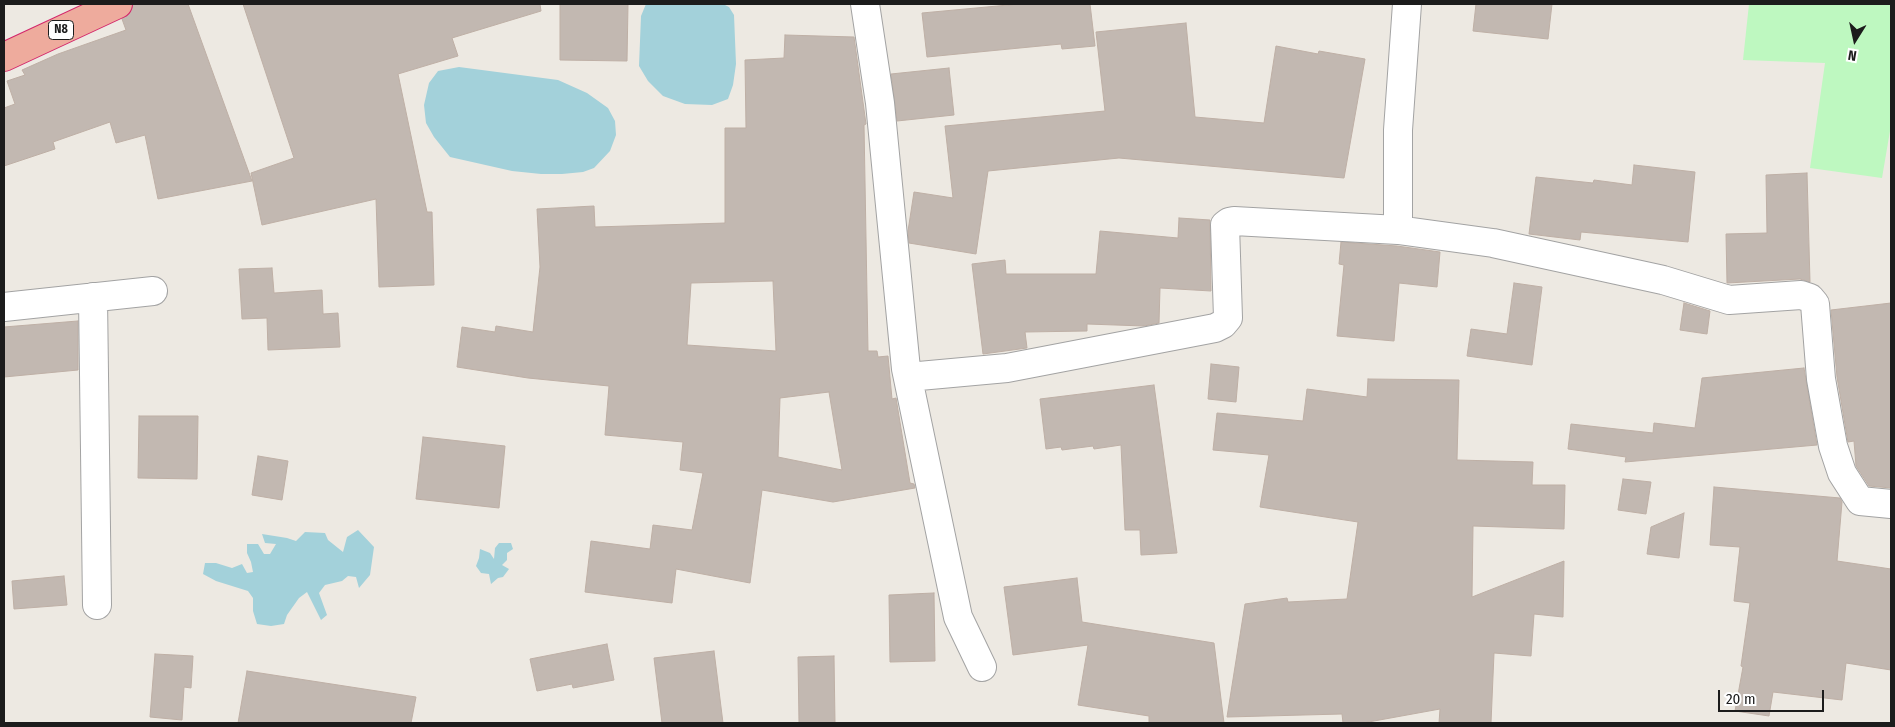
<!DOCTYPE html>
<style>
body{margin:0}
#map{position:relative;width:1895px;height:727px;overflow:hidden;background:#ede9e2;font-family:"Fira Sans Condensed",sans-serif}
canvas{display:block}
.frame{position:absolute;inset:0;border:5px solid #1c1c1c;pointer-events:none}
.north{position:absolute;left:1830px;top:15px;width:50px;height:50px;-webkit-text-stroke:4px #fff;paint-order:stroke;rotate:190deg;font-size:14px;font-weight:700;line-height:20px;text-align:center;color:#1c1c1c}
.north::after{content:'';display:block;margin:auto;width:18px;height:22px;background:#1c1c1c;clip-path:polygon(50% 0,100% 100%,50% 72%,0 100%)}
.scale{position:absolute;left:1718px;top:690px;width:106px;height:22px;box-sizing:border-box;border:2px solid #1c1c1c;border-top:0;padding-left:6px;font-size:15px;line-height:18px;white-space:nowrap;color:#1c1c1c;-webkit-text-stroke:4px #fff;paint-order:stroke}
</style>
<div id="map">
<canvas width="1895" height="727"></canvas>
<div class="frame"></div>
<div class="north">N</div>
<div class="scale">20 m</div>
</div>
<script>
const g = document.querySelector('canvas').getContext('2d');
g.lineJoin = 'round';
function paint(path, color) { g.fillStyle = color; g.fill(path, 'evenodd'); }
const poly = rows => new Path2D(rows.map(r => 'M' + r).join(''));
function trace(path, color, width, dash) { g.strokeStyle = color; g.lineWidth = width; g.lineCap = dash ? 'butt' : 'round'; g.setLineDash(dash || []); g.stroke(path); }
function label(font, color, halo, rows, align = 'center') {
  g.font = font + ' "Fira Sans Condensed",sans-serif'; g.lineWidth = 4; g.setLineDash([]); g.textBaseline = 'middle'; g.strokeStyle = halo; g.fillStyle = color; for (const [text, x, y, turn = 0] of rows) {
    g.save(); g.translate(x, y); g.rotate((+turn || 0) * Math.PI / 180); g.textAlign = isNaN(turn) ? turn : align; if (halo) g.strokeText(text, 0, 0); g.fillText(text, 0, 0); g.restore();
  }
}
paint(poly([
 [1749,4,1891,4,1891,125,1882,178,1810,168,1825,63,1743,60]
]), '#bef8c0');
paint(poly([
 [646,4,723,4,729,7,734,15,736,64,733,85,728,99,712,105,685,104,663,96,648,81,639,66,641,16],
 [459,67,558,80,587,93,608,108,615,121,616,135,610,151,594,168,583,172,562,174,541,174,512,171,450,157,434,137,426,123,424,105,429,83,438,71],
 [358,530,374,547,370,575,359,588,356,577,348,576,342,581,325,585,319,593,327,615,321,620,307,592,299,598,287,615,284,624,271,626,257,624,253,611,253,598,248,591,216,581,203,574,205,563,216,563,232,568,242,564,247,573,253,572,251,562,247,553,247,544,258,544,264,554,270,554,276,544,265,543,262,534,287,538,296,541,305,532,325,533,328,540,343,552,347,537],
 [499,543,511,543,513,549,507,553,507,560,502,565,509,569,503,577,498,578,491,584,489,574,481,573,476,566,479,558,480,549,490,553,494,559,495,548]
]), '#a3d1da');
const building = poly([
 [133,4,188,4,252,181,158,199,145,135,116,143,110,122,53,142,55,149,4,166,4,108,15,104,7,81,25,75,22,70,58,54,126,30,122,19,130,13,133,4],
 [243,4,540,4,541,11,452,38,458,56,398,74,427,212,432,212,434,285,379,287,376,199,262,225,251,173,294,158,243,4],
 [560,4,628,4,627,61,560,60,560,4],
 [1019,4,1090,4,1095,46,1062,49,1061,44,927,57,922,13,1019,4],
 [1476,4,1552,4,1548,39,1473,31,1476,4],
 [1186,23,1195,117,1264,123,1276,46,1318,54,1319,51,1365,59,1344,178,1119,158,988,171,976,254,909,243,908,231,914,192,953,198,945,126,1105,111,1096,32,1186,23],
 [785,35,854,37,866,124,864,125,868,351,877,351,878,357,888,356,892,399,896,398,910,483,914,484,915,488,833,502,762,490,750,583,676,569,672,603,585,592,591,541,650,549,653,525,692,530,703,473,680,470,683,442,605,435,609,386,528,378,457,367,462,327,495,332,496,326,533,332,540,267,537,209,594,206,595,227,725,223,725,128,746,128,745,60,784,58,785,35],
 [773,281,776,351,687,345,691,283,773,281],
 [829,392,842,470,778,457,780,398,829,392],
 [949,68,954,115,897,121,891,74,949,68],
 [1634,165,1695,172,1688,242,1581,232,1580,240,1529,234,1536,177,1593,183,1594,180,1632,185,1634,165],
 [1807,173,1810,282,1800,279,1727,283,1726,234,1767,233,1766,175,1807,173],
 [1179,218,1210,220,1211,291,1160,288,1159,323,1144,326,1087,324,1087,331,1025,332,1027,348,983,354,972,264,1005,260,1006,274,1096,274,1100,231,1178,238,1179,218],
 [1341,242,1397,246,1440,252,1437,287,1399,283,1394,341,1337,336,1344,265,1339,264,1341,242],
 [272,268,274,293,322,290,323,314,338,313,340,347,268,350,267,318,242,319,239,269,272,268],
 [1514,283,1542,287,1532,365,1467,356,1471,329,1507,334,1514,283],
 [1684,303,1710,311,1707,334,1680,330,1684,303],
 [1891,303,1891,488,1869,486,1856,466,1854,441,1848,442,1837,377,1831,310,1891,303],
 [78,321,78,370,4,377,4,327,78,321],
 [1211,364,1239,367,1236,402,1208,399,1211,364],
 [1804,368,1817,445,1625,462,1626,457,1568,449,1571,424,1653,433,1654,423,1695,428,1702,378,1804,368],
 [1368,379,1459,380,1457,460,1533,462,1532,485,1565,485,1564,529,1473,526,1472,597,1564,561,1563,617,1534,614,1531,656,1494,653,1491,723,1439,723,1440,709,1363,723,1343,723,1342,714,1227,717,1245,604,1287,598,1288,602,1347,599,1358,522,1260,507,1269,455,1213,450,1217,413,1303,421,1307,389,1367,397,1368,379],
 [1154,385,1177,553,1141,555,1140,530,1125,530,1121,445,1094,449,1093,446,1062,450,1061,447,1046,449,1040,399,1154,385],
 [139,416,198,416,197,479,138,478,139,416],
 [423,437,505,446,499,508,416,499,423,437],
 [258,456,288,461,282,500,252,495,258,456],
 [1623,479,1651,482,1646,514,1618,510,1623,479],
 [1714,487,1840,498,1842,502,1837,561,1891,569,1891,670,1846,663,1842,700,1773,692,1769,716,1735,711,1743,667,1741,666,1750,603,1734,601,1740,547,1710,545,1714,487],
 [1684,513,1679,558,1647,554,1651,527,1684,513],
 [64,576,67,605,14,609,12,581,64,576],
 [1077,578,1082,622,1214,643,1224,723,1149,723,1149,716,1078,705,1088,645,1013,655,1004,587,1077,578],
 [934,593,935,661,890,662,889,595,934,593],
 [607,644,614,680,573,688,572,684,537,691,530,659,607,644],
 [714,651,723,723,662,723,654,658,714,651],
 [155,654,193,656,191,688,184,687,182,720,150,717,155,654],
 [834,656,835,723,799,723,798,657,834,656],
 [247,671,416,697,411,723,238,723,247,671]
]);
paint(building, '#c2b8b1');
trace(building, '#beafa5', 1);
const minor = poly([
 [865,4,880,103,906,369,958,617,982,667],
 [1398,230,1398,130,1407,4],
 [93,297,97,605],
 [4,307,153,291],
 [908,377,1007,368,1215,328,1223,324,1228,318,1225,225,1229,222,1234,221,1398,230,1493,243,1663,280,1729,300,1801,295,1810,298,1815,304,1821,379,1833,446,1842,473,1860,501,1891,504]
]);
const trunk = poly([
 [4,57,118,4]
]);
trace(minor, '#a3a3a3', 30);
trace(trunk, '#d3276b', 30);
trace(minor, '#fff', 28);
trace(trunk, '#eeab9d', 28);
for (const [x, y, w] of [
 [61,30,25]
]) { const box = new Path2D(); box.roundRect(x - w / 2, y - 9.5, w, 19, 4); g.fillStyle = '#fff'; g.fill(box); trace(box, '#1c1c1c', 1); }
label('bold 12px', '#1c1c1c', null, [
 ["N8",61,30]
]);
</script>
